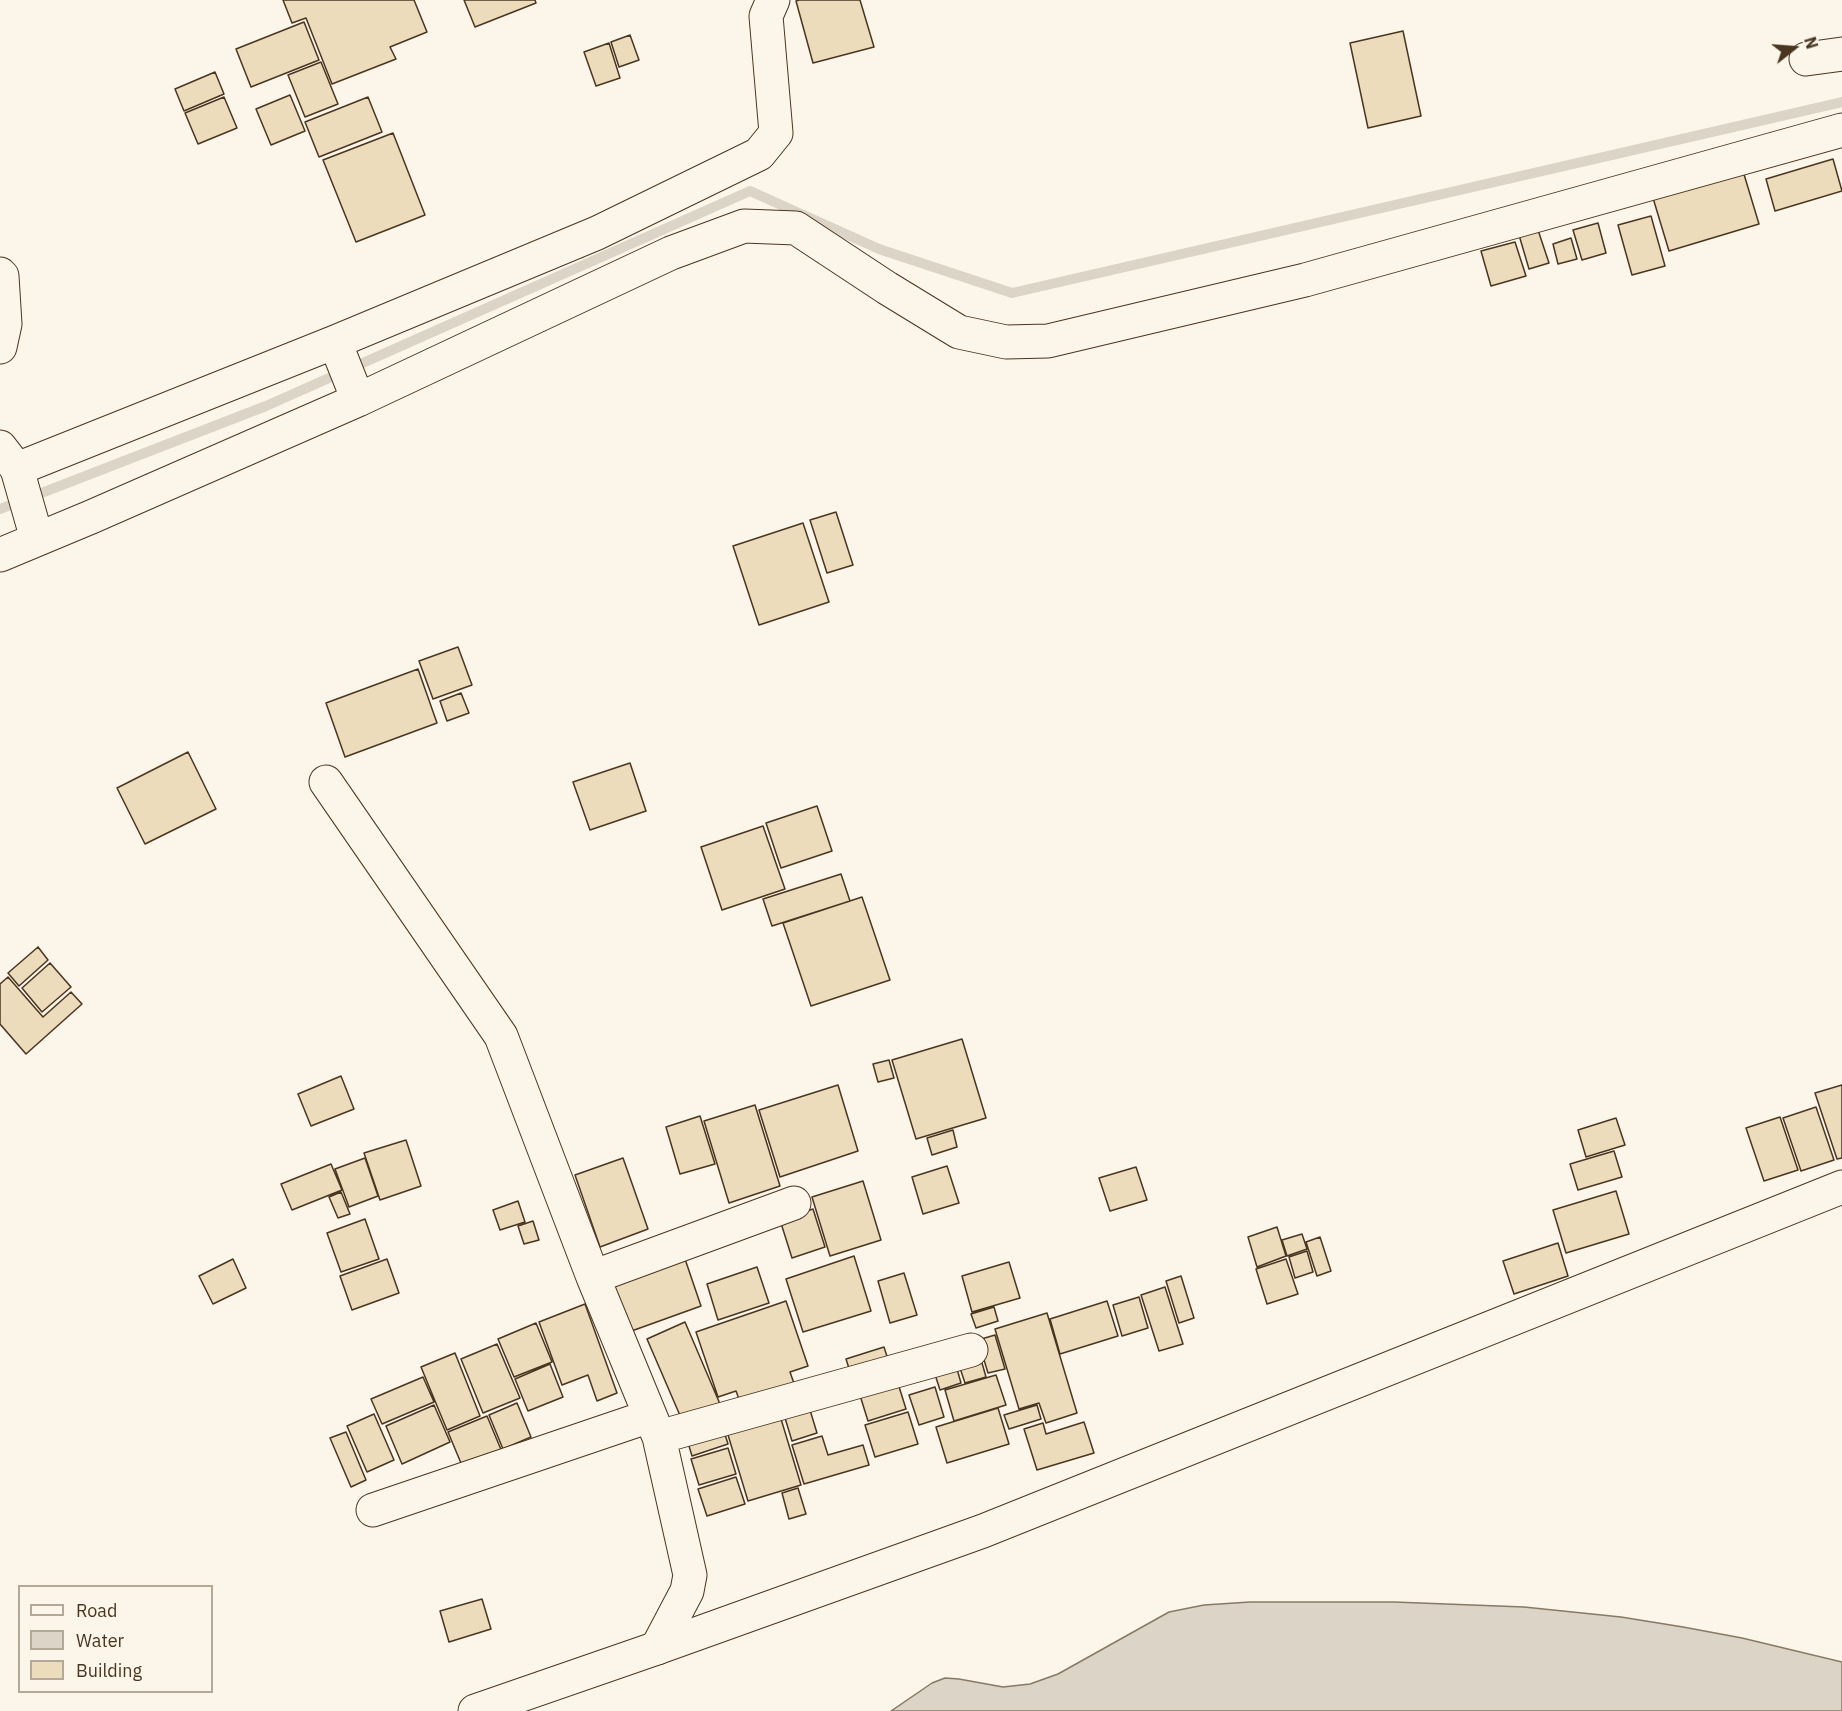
<!DOCTYPE html>
<style>
body{margin:0}
#map{position:relative;width:1842px;height:1711px;overflow:hidden;background:#fbf6e9;font-family:"IBM Plex Sans",sans-serif}
canvas{display:block}
.legend{position:absolute;left:18px;top:1585px;width:195px;height:108px;box-sizing:border-box;background:#fbf6e9;border:2px solid #b4a999;margin:0;padding:8px 10px;list-style:none;font-size:18px;color:#4a3520}
.legend li{display:flex;align-items:center;gap:12px;height:30px}
.legend b{width:30px;border:2px solid #b4a999}
.north{position:absolute;left:1764px;top:18px;width:60px;height:60px;-webkit-text-stroke:4px #fbf6e9;paint-order:stroke;rotate:73deg;font-size:16px;font-weight:700;line-height:24px;text-align:center;color:#4a3520}
.north::after{content:'';display:block;margin:auto;width:21px;height:27px;background:#4a3520;clip-path:polygon(50% 0,100% 100%,50% 72%,0 100%)}
</style>
<div id="map">
<canvas width="1842" height="1711"></canvas>
<ul class="legend">
<li><b style="height:8px;background:#fbf6e9"></b>Road</li>
<li><b style="height:16px;background:#dcd4c6"></b>Water</li>
<li><b style="height:16px;background:#ecdcbc"></b>Building</li>
</ul>
<div class="north">N</div>
</div>
<script>
const g = document.querySelector('canvas').getContext('2d');
g.lineJoin = 'round';
function paint(path, color) { g.fillStyle = color; g.fill(path, 'evenodd'); }
const poly = rows => new Path2D(rows.map(r => 'M' + r).join(''));
function trace(path, color, width, dash) { g.strokeStyle = color; g.lineWidth = width; g.lineCap = dash ? 'butt' : 'round'; g.setLineDash(dash || []); g.stroke(path); }
const water = poly([
 [1250,1602,1394,1602,1524,1607,1621,1617,1683,1627,1742,1638,1842,1662,1842,1711,891,1711,932,1683,945,1678,959,1679,1003,1687,1030,1684,1058,1674,1169,1612,1204,1605,1250,1602]
]);
paint(water, '#dcd4c6');
trace(water, '#887966', 1.5);
trace(poly([
 [0,509,266,406,750,191,879,249,1012,293,1842,102]
]), '#dcd4c6', 10);
const building = poly([
 [283,0,414,0,427,32,390,47,396,59,332,84,306,18,292,23,283,0],
 [464,0,535,0,536,3,475,27,464,0],
 [799,0,860,0,874,47,813,63,796,1,799,0],
 [304,22,319,60,251,87,236,49,304,22],
 [1403,31,1421,116,1368,128,1350,43,1403,31],
 [630,35,639,60,619,67,611,42,630,35],
 [609,43,620,78,596,86,584,52,609,43],
 [321,62,338,104,305,117,288,75,321,62],
 [215,72,224,94,184,111,175,89,215,72],
 [290,95,305,131,271,145,256,109,290,95],
 [224,97,237,128,198,144,185,113,224,97],
 [368,97,382,132,319,157,305,122,368,97],
 [393,133,425,215,356,242,323,160,393,133],
 [1833,159,1842,191,1775,211,1766,179,1833,159],
 [1743,171,1759,224,1669,251,1653,198,1743,171],
 [1651,216,1665,266,1632,275,1618,225,1651,216],
 [1598,223,1606,253,1582,260,1573,230,1598,223],
 [1538,230,1549,263,1529,269,1519,235,1538,230],
 [1571,238,1577,259,1558,264,1553,244,1571,238],
 [1515,242,1526,276,1491,286,1481,251,1515,242],
 [836,512,853,565,827,573,810,520,836,512],
 [803,523,829,602,759,625,733,546,803,523],
 [458,647,472,685,433,699,419,661,458,647],
 [418,669,437,723,345,757,326,703,418,669],
 [461,693,469,713,447,721,440,701,461,693],
 [188,752,216,809,145,844,117,788,188,752],
 [630,763,646,811,590,830,573,782,630,763],
 [817,806,832,851,781,868,766,823,817,806],
 [763,826,785,889,722,910,701,847,763,826],
 [841,874,850,901,772,926,763,899,841,874],
 [862,897,890,980,811,1006,783,923,862,897],
 [38,947,48,960,19,986,8,973,38,947],
 [50,963,71,987,42,1012,22,988,50,963],
 [8,977,43,1017,71,992,82,1004,26,1054,0,1024,0,984,8,977],
 [962,1039,986,1118,916,1139,892,1060,962,1039],
 [889,1060,894,1078,878,1082,873,1064,889,1060],
 [341,1076,354,1109,311,1126,298,1094,341,1076],
 [838,1085,858,1151,780,1177,759,1110,838,1085],
 [1842,1085,1842,1158,1837,1159,1815,1093,1842,1085],
 [755,1105,780,1186,729,1203,704,1121,755,1105],
 [1816,1107,1834,1160,1801,1171,1783,1118,1816,1107],
 [700,1116,715,1164,680,1174,666,1127,700,1116],
 [1780,1117,1798,1170,1764,1181,1746,1128,1780,1117],
 [1616,1118,1625,1145,1586,1157,1578,1130,1616,1118],
 [953,1130,957,1147,932,1155,927,1138,953,1130],
 [406,1140,421,1186,380,1200,364,1153,406,1140],
 [1614,1151,1622,1177,1578,1190,1570,1164,1614,1151],
 [365,1158,378,1196,349,1207,335,1169,365,1158],
 [623,1158,648,1229,600,1247,575,1175,623,1158],
 [331,1164,342,1190,292,1210,281,1184,331,1164],
 [947,1166,959,1203,923,1214,912,1177,947,1166],
 [1136,1167,1147,1200,1110,1211,1099,1178,1136,1167],
 [863,1181,881,1240,830,1256,812,1197,863,1181],
 [1616,1191,1629,1234,1566,1253,1553,1210,1616,1191],
 [341,1192,350,1214,338,1218,329,1197,341,1192],
 [518,1201,525,1222,500,1230,493,1210,518,1201],
 [813,1209,825,1247,792,1258,780,1220,813,1209],
 [365,1219,379,1259,341,1272,327,1233,365,1219],
 [533,1221,539,1240,524,1244,518,1226,533,1221],
 [1277,1227,1286,1256,1257,1267,1248,1237,1277,1227],
 [1302,1234,1307,1249,1287,1256,1282,1240,1302,1234],
 [1320,1237,1331,1271,1317,1276,1306,1242,1320,1237],
 [1558,1243,1568,1276,1514,1294,1503,1261,1558,1243],
 [1307,1251,1313,1272,1295,1278,1289,1257,1307,1251],
 [854,1256,871,1311,803,1332,786,1279,854,1256],
 [233,1259,246,1288,213,1304,199,1276,233,1259],
 [387,1259,399,1293,352,1310,340,1276,387,1259],
 [685,1259,701,1306,626,1333,610,1286,685,1259],
 [1286,1259,1298,1294,1267,1304,1256,1269,1286,1259],
 [1009,1262,1020,1298,972,1312,962,1276,1009,1262],
 [757,1267,769,1303,718,1320,707,1284,757,1267],
 [904,1273,917,1315,890,1323,878,1281,904,1273],
 [1181,1276,1194,1318,1179,1323,1166,1281,1181,1276],
 [1165,1287,1183,1344,1159,1351,1141,1295,1165,1287],
 [1139,1297,1148,1328,1122,1336,1113,1305,1139,1297],
 [786,1301,808,1366,790,1372,797,1392,743,1410,736,1391,718,1397,696,1332,786,1301],
 [1107,1301,1118,1336,1060,1354,1050,1319,1107,1301],
 [585,1304,617,1393,597,1401,588,1375,562,1385,539,1322,585,1304],
 [994,1307,998,1321,976,1328,971,1314,994,1307],
 [1047,1313,1077,1413,1046,1423,1039,1403,1019,1409,995,1329,1047,1313],
 [685,1322,723,1411,685,1427,647,1339,685,1322],
 [536,1323,552,1362,514,1377,498,1339,536,1323],
 [995,1335,1005,1369,988,1373,978,1340,995,1335],
 [497,1344,520,1398,483,1413,461,1359,497,1344],
 [884,1347,891,1369,853,1381,846,1359,884,1347],
 [978,1349,986,1377,965,1383,956,1356,978,1349],
 [455,1353,480,1416,447,1430,421,1367,455,1353],
 [953,1355,961,1383,940,1390,931,1362,953,1355],
 [550,1364,563,1397,528,1411,515,1379,550,1364],
 [996,1375,1006,1405,954,1421,945,1390,996,1375],
 [423,1377,434,1402,382,1424,371,1399,423,1377],
 [896,1377,906,1409,868,1421,858,1389,896,1377],
 [935,1387,944,1417,919,1425,909,1395,935,1387],
 [517,1403,531,1437,503,1449,489,1415,517,1403],
 [434,1405,450,1442,402,1464,386,1426,434,1405],
 [1037,1405,1041,1419,1009,1429,1004,1415,1037,1405],
 [998,1408,1009,1444,947,1463,936,1427,998,1408],
 [778,1409,801,1485,748,1501,725,1425,778,1409],
 [810,1410,817,1433,792,1441,785,1418,810,1410],
 [908,1412,918,1444,875,1457,865,1425,908,1412],
 [374,1414,394,1460,367,1472,347,1426,374,1414],
 [487,1416,502,1452,463,1468,448,1432,487,1416],
 [1084,1422,1094,1453,1037,1470,1024,1429,1043,1423,1046,1434,1084,1422],
 [722,1425,728,1444,692,1456,686,1436,722,1425],
 [346,1432,366,1480,351,1487,330,1438,346,1432],
 [822,1436,828,1455,863,1445,869,1465,804,1484,792,1445,822,1436],
 [728,1448,736,1474,699,1485,691,1459,728,1448],
 [736,1477,745,1504,707,1516,698,1489,736,1477],
 [798,1488,806,1514,789,1519,782,1493,798,1488],
 [482,1599,491,1629,449,1642,440,1611,482,1599]
]);
paint(building, '#ecdcbc');
trace(building, '#4a3520', 1.5);
const street = poly([
 [1806,59,1842,54],
 [0,274,2,276,5,324,0,347],
 [335,342,358,400],
 [0,447,17,469,37,539],
 [17,469,335,342,597,233,759,154,776,133,766,16,773,0],
 [0,555,91,517,358,400,671,253,744,226,796,228,887,288,959,332,1006,342,1048,341,1305,280,1842,130],
 [326,782,501,1036,593,1277,659,1437,690,1575,687,1591,657,1648],
 [593,1277,794,1203],
 [659,1437,971,1350],
 [373,1510,650,1416]
]);
const secondary = poly([
 [475,1711,657,1648,983,1531,1842,1187]
]);
trace(street, '#4a3520', 35);
trace(secondary, '#4a3520', 35);
trace(street, '#fbf6e9', 33);
trace(secondary, '#fbf6e9', 33);
</script>
